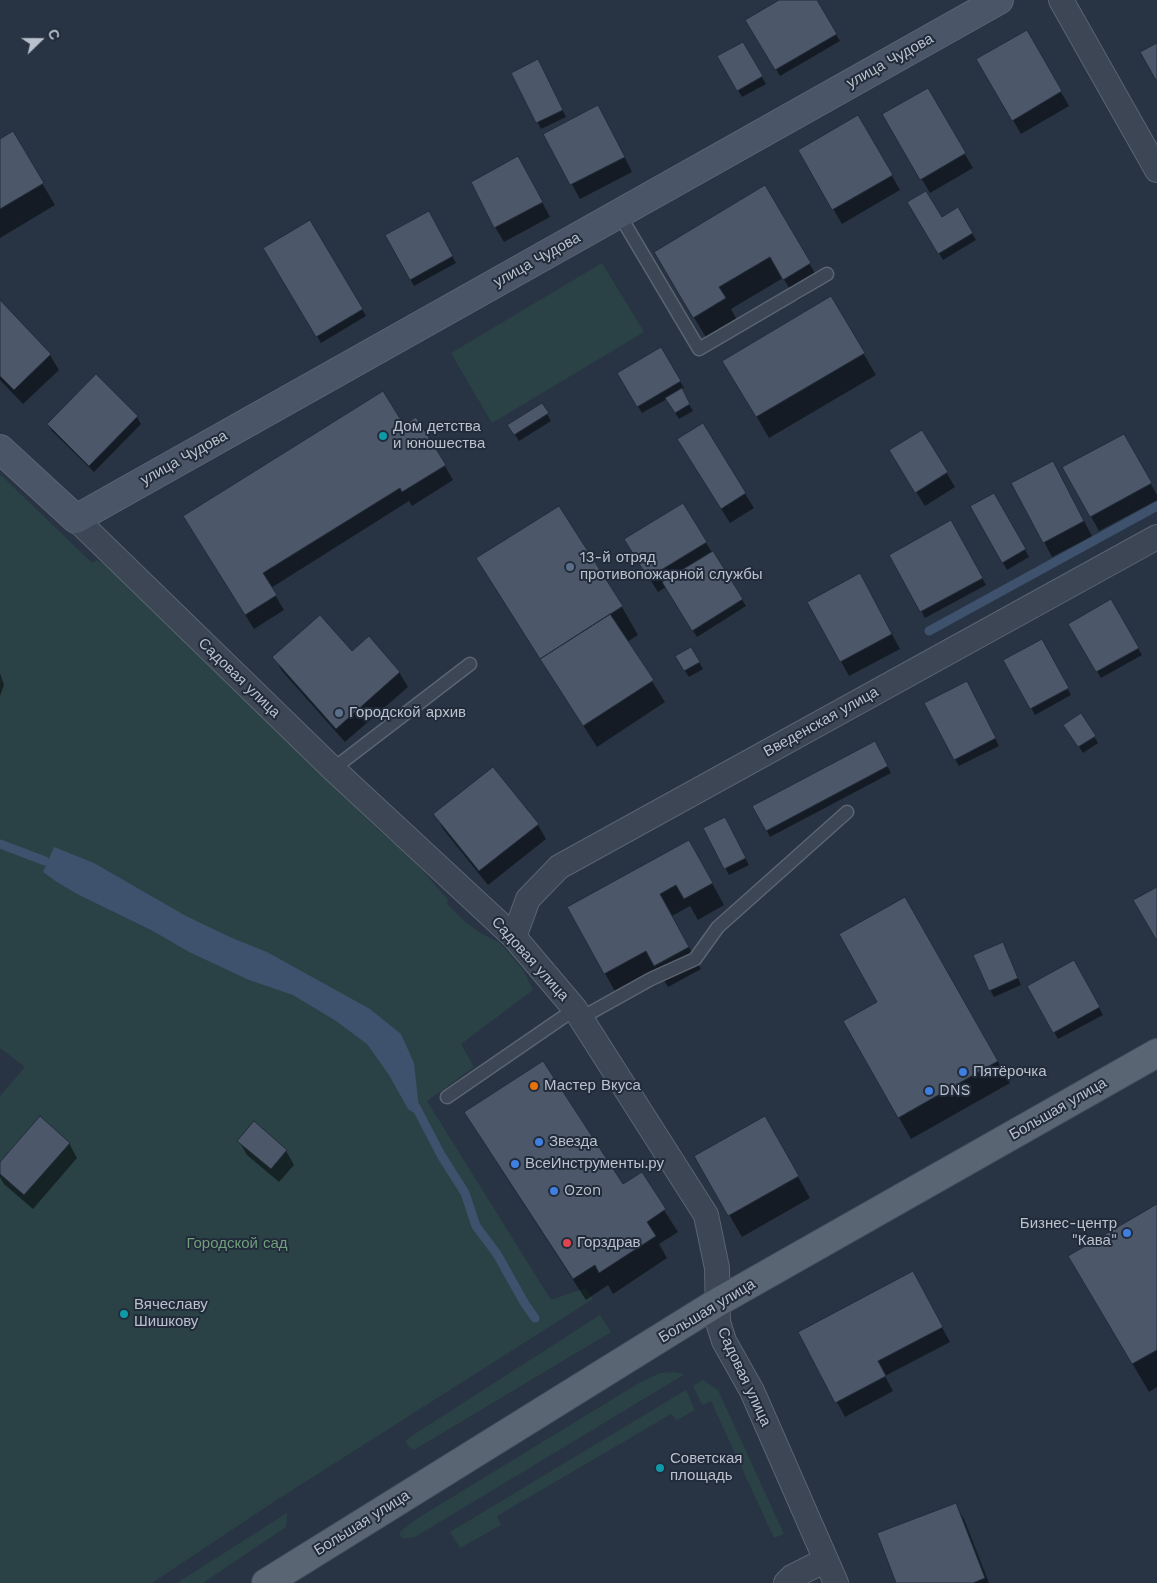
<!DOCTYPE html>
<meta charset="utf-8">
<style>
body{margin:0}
#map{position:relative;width:1157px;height:1583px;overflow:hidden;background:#283444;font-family:"Work Sans",sans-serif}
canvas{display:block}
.north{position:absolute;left:15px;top:15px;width:50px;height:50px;-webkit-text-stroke:4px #212b3a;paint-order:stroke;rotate:68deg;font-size:14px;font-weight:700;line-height:20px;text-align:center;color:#bac1cd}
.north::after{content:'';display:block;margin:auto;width:18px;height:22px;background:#bac1cd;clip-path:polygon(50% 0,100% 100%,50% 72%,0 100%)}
</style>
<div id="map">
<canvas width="1157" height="1583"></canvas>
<div class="north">С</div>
</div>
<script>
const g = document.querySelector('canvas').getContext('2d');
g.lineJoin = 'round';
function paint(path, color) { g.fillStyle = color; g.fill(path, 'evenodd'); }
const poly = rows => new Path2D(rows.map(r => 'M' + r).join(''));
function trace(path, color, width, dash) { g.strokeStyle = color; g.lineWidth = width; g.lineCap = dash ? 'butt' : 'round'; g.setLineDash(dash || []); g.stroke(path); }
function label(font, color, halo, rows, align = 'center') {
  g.font = font + ' "Work Sans",sans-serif'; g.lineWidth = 4; g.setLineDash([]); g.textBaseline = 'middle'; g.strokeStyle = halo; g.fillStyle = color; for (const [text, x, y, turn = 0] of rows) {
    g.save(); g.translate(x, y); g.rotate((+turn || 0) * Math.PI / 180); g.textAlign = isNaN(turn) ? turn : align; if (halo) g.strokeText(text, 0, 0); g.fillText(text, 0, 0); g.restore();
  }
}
paint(poly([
 [602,263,644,332,492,423,451,353],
 [1,475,92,563,97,560,112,570,158,614,226,683,337,788,378,830,408,854,441,892,448,900,447,904,463,920,482,934,499,942,523,970,533,990,461,1044,474,1067,427,1101,551,1300,585,1288,593,1299,272,1503,152,1583,0,1583,0,1096,25,1067,0,1048,0,477],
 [600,1315,611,1332,414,1450,407,1445,406,1441,410,1437],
 [673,1372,685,1374,415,1537,404,1539,399,1535,402,1530,418,1518,639,1383,660,1373],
 [703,1380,718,1390,784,1534,774,1538,711,1401,702,1405,693,1386],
 [686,1390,695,1410,677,1420,671,1414,497,1516,501,1525,460,1548,450,1532],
 [287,1513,286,1527,203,1583,177,1583]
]), '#2a4245');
paint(poly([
 [54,847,94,863,186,916,232,938,267,952,370,1009,401,1034,414,1063,420,1117,408,1109,389,1075,367,1044,336,1021,293,995,249,980,189,952,153,931,77,894,57,882,43,872]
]), '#3e516d');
paint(poly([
 [781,0,815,0,840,41,780,76,747,20],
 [1026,31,1069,106,1021,134,978,60],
 [742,44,766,84,742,97,719,57],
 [541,68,566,117,541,129,513,73],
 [927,90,973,168,930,193,884,115],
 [858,117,900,190,842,224,799,151],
 [606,121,632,172,580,199,545,135],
 [12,133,55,205,0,238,0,140],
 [526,172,550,217,504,242,495,227],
 [764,187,822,285,797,301,783,278,731,309,737,320,707,339,668,274],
 [909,203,942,218,957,209,976,240,943,260],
 [428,213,456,263,414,286,386,236],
 [310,222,366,316,321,343,265,248],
 [831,298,876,375,769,438,724,361],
 [0,302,50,355,59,370,23,404,0,380],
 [660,348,684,388,681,390,693,411,679,419,667,399,642,413,618,373],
 [96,376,137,417,141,424,94,472,52,431,48,424],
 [547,414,551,421,519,441,509,425],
 [702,425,754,508,730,523,687,454],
 [404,426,445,466,453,480,412,506,409,501,271,588,284,610,254,629,193,531],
 [922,432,955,487,925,506,899,464],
 [1132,450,1157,495,1157,500,1099,531,1064,468],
 [1061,477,1092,536,1052,557,1044,542],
 [994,494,1029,557,1007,570,971,507],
 [682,505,746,606,697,637,666,587,658,592,634,554],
 [951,522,986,585,925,618,891,555],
 [494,587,622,607,638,635,627,642,665,702,597,747],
 [867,589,900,649,849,676,808,602],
 [1110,601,1142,655,1101,678,1070,624],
 [1042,641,1071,695,1035,715,1005,660],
 [691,648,703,669,689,677,676,657],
 [352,653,399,672,408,687,345,742,282,671,274,657],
 [0,673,4,685,0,696],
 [970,689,999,746,959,766,955,759],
 [1081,715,1098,743,1083,753,1065,725],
 [874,743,891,773,770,837,754,806],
 [435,814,538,825,546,839,488,885,443,829],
 [728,826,749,865,729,875,705,829],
 [701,863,724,905,698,920,690,906,672,916,701,969,668,987,659,972,617,995,569,908],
 [905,898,1010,1083,911,1139,845,1022,879,1003],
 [1006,950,1021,985,994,997,990,990],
 [1074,962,1103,1015,1058,1039,1029,986],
 [466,1113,622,1186,641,1174,678,1232,659,1244,667,1258,613,1294,608,1285,586,1300,478,1134],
 [765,1118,810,1198,742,1237,696,1157],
 [239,1141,286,1151,294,1165,279,1182,247,1155],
 [69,1143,77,1158,33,1209,4,1184,0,1177,0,1164],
 [1157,1206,1157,1387,1149,1392,1070,1257],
 [920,1287,950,1342,885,1376,893,1391,845,1417,800,1333],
 [955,1504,964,1519,989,1583,897,1583]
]), '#0007');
trace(poly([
 [929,631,1157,506],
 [0,844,45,861],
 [416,1107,441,1155,465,1193,476,1226,497,1254,525,1304,535,1318]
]), '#3e516d', 9);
const building = poly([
 [779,0,817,0,837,34,775,70,745,20,779,0],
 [1027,30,1062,91,1012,121,976,59,1027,30],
 [743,42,763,76,737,91,717,56,743,42],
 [1157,43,1157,82,1140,52,1157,43],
 [538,59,563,110,536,123,511,73,538,59],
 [928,88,966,153,920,180,882,114,928,88],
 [598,105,625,157,570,185,543,134,598,105],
 [858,115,893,175,832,210,798,150,858,115],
 [13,131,44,183,0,209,0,139,13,131],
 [518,156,543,202,494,228,471,182,518,156],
 [765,185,811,263,783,280,770,257,719,287,726,298,693,318,654,252,765,185],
 [926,191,942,217,958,207,973,233,938,254,907,202,926,191],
 [429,211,453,256,410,280,385,235,429,211],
 [310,220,363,309,316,337,263,248,310,220],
 [831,296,865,353,756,417,722,361,831,296],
 [0,300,51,354,14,390,0,376,0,300],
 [661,347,681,381,637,407,617,373,661,347],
 [96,374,138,416,89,466,47,424,96,374],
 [682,388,690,404,675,413,665,398,682,388],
 [383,391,404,425,416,417,446,465,402,492,400,488,263,573,277,595,245,615,183,516,383,391],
 [542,403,549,413,514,435,507,425,542,403],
 [703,423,746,493,721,509,677,439,703,423],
 [922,430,948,472,915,493,889,450,922,430],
 [1124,434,1152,483,1090,517,1062,467,1124,434],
 [1053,461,1084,521,1043,543,1011,483,1053,461],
 [994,493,1026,549,1002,563,970,506,994,493],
 [683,503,707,542,648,578,624,539,683,503],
 [559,506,623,606,540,659,476,558,559,506],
 [951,520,983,578,920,612,889,555,951,520],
 [713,551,743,599,692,631,662,582,713,551],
 [860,573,892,634,840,662,807,602,860,573],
 [1111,599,1139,648,1096,672,1068,624,1111,599],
 [610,614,654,680,583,726,540,659,610,614],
 [320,615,352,651,369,636,400,672,336,729,272,657,320,615],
 [1042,639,1069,688,1030,709,1003,660,1042,639],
 [691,647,700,662,684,671,675,656,691,647],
 [967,681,996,738,954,760,924,703,967,681],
 [1081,713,1096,736,1078,747,1063,725,1081,713],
 [875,741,888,766,766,831,752,806,875,741],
 [493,767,539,824,479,871,433,814,493,767],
 [725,817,746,858,724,869,703,828,725,817],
 [689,840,713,883,684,899,676,885,660,894,689,947,654,966,646,951,604,974,567,907,689,840],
 [1157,887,1157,941,1133,900,1157,887],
 [905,897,998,1061,898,1118,843,1021,877,1002,839,934,905,897],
 [1003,942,1018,978,989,991,973,955,1003,942],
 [1074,960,1100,1007,1053,1033,1027,986,1074,960],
 [543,1061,623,1184,642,1172,666,1209,647,1222,656,1236,599,1273,595,1265,573,1279,464,1112,543,1061],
 [40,1116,70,1143,24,1195,0,1174,0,1162,40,1116],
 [765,1116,799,1176,728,1216,694,1156,765,1116],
 [254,1121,287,1150,271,1169,237,1141,254,1121],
 [1157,1204,1157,1350,1132,1364,1068,1256,1157,1204],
 [913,1271,943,1327,878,1361,886,1376,835,1403,798,1332,913,1271],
 [956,1503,985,1578,973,1583,896,1583,877,1533,956,1503]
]);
paint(building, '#4c586a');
trace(building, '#232d3b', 1);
const lane = poly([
 [619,214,699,349,827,274],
 [333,769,470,664],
 [581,1018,651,979,695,959,718,927,847,812],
 [447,1097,575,1009]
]);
const street = poly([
 [1061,0,1157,170],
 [76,519,333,769,514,937,575,1009,706,1215,717,1268,718,1322,724,1341,752,1391,836,1583],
 [514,937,528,899,559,867,1157,537],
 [786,1583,792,1577,826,1560]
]);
const secondary = poly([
 [0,449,76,519,999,0]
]);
const primary = poly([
 [266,1583,718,1302,1157,1053]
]);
trace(lane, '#5b6471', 15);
trace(street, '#5b6471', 26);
trace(secondary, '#5b6471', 30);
trace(primary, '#464f5d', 30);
trace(lane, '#3c4654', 12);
trace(street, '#3c4654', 24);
trace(secondary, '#4a5567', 28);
trace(primary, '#5a6574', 28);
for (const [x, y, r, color] of [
 [383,436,5,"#0f9aa8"],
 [570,567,5,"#5c6f8a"],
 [339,713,5,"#5c6f8a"],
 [963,1072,5,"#3f7fe0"],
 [534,1086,5,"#e8710a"],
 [929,1091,5,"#3f7fe0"],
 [539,1142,5,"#3f7fe0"],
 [515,1164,5,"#3f7fe0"],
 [554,1191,5,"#3f7fe0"],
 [1127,1233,5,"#3f7fe0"],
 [567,1243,5,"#e0444e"],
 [124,1314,5,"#0f9aa8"],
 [660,1468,5,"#0f9aa8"]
]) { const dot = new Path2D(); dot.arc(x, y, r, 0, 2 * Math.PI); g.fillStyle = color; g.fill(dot); trace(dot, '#212b3a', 2); }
label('15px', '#bac1cd', '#212b3a', [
 ["улица Чудова",890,61,-29],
 ["улица Чудова",537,260,-29],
 ["улица Чудова",184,458,-29],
 ["Садовая улица",239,678,44],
 ["Введенская улица",821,722,-29],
 ["Садовая улица",530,959,48],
 ["Большая улица",1058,1109,-30],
 ["Большая улица",707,1311,-31],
 ["Садовая улица",744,1377,65],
 ["Большая улица",362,1523,-32]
]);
label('15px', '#bac1cd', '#212b3a', [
 ["Дом детства",393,427],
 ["и юношества",393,444],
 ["13-й отряд",580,558],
 ["противопожарной службы",580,575],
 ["Городской архив",349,713],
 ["Пятёрочка",973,1072],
 ["Мастер Вкуса",544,1086],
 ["DNS",939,1091],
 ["Звезда",549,1142],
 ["ВсеИнструменты.ру",525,1164],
 ["Ozon",564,1191],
 ["Бизнес-центр",1117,1224,"right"],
 ["\"Кава\"",1117,1241,"right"],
 ["Горздрав",577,1243],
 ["Вячеславу",134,1305],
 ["Шишкову",134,1322],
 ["Советская",670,1459],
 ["площадь",670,1476]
], 'left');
label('15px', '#719e7c', '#212b3a', [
 ["Городской сад",237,1244]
]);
</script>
